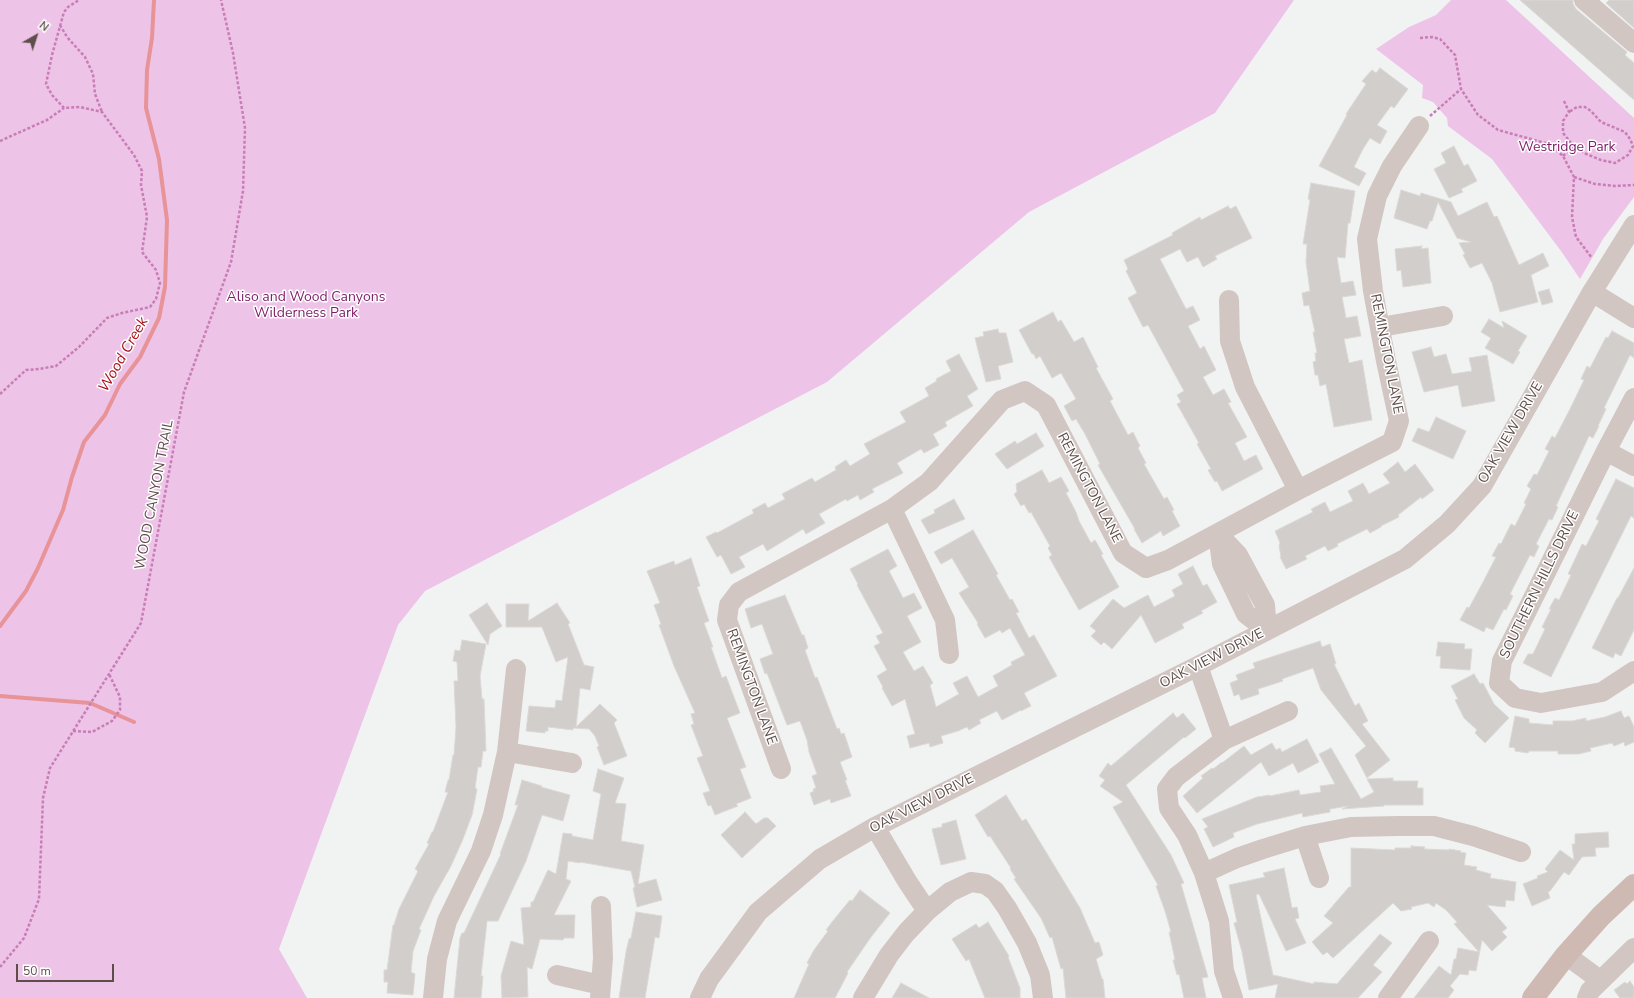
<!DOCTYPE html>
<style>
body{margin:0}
#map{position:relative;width:1634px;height:998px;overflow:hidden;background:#f1f3f3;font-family:"Nunito Sans",sans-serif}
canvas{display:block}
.north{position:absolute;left:16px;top:16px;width:40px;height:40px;-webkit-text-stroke:3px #fff;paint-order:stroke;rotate:39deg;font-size:11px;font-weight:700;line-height:16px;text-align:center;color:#5d4e4a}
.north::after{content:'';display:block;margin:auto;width:14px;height:18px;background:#5d4e4a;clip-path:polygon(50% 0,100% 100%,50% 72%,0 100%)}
.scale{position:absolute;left:16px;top:964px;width:98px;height:18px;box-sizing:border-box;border:2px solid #5d4e4a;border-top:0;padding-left:5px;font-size:12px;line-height:14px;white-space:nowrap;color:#5d4e4a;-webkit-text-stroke:3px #fff;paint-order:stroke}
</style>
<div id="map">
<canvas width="1634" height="998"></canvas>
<div class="north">N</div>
<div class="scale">50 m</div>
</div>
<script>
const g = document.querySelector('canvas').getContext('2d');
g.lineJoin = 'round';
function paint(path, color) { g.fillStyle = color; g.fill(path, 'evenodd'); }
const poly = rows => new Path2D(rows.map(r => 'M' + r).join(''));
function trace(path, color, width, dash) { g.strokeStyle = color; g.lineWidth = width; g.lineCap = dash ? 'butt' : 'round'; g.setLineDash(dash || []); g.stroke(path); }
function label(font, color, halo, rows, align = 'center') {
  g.font = font + ' "Nunito Sans",sans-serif'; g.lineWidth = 3; g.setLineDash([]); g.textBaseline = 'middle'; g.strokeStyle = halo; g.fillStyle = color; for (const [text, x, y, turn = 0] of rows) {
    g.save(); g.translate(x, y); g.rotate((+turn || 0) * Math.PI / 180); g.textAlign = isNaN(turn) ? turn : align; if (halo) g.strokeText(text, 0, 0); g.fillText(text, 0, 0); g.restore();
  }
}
paint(poly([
 [0,0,1294,0,1215,113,1029,212,827,382,425,591,398,625,279,949,307,998,0,998],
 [1451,0,1506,0,1634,118,1634,197,1603,239,1580,279,1561,251,1492,159,1448,126,1447,118,1433,102,1422,98,1423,85,1376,49,1409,27,1436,15]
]), '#edc3e8');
trace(poly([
 [0,626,26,591,38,568,63,510,72,477,84,442,105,415,120,384,140,357,159,318,165,287,167,220,159,159,146,108,147,70,152,38,154,0],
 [0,696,90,703,134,722]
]), '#e79397', 4);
const building = poly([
 [1520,0,1573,0,1573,4,1576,9,1627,52,1625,55,1634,63,1634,100,1520,0],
 [1609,0,1634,0,1634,28,1606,3,1609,0],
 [1380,68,1408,89,1394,108,1391,106,1377,125,1387,131,1380,144,1370,138,1363,149,1354,167,1366,173,1359,186,1319,166,1347,115,1346,114,1366,84,1362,81,1372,70,1376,73,1380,68],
 [1454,146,1464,166,1468,164,1477,181,1461,189,1463,192,1449,198,1434,169,1446,163,1441,153,1454,146],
 [1311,183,1355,191,1350,223,1348,223,1345,258,1337,257,1341,283,1353,281,1356,295,1342,297,1346,318,1357,316,1361,336,1344,339,1349,363,1362,360,1372,420,1334,427,1326,384,1320,386,1318,375,1315,375,1313,362,1316,361,1315,353,1317,353,1313,332,1315,332,1309,305,1304,306,1302,293,1310,291,1306,262,1307,244,1303,244,1310,200,1308,199,1311,183],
 [1401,190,1420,196,1421,193,1451,202,1458,216,1487,202,1494,217,1497,216,1519,265,1543,253,1549,266,1531,275,1538,302,1500,312,1492,283,1482,263,1470,268,1463,255,1465,254,1459,243,1471,242,1457,238,1438,202,1432,221,1430,221,1427,229,1394,218,1401,190],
 [1228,206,1230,209,1236,206,1252,238,1215,256,1217,259,1203,267,1198,257,1187,262,1180,249,1160,259,1186,309,1193,306,1200,320,1188,326,1200,349,1204,346,1216,370,1203,377,1213,395,1224,389,1231,402,1228,403,1247,437,1235,443,1244,461,1256,455,1263,469,1222,491,1217,481,1215,482,1208,470,1211,469,1197,444,1199,443,1177,404,1181,402,1177,395,1184,391,1148,325,1143,327,1128,298,1137,293,1126,271,1128,269,1124,260,1173,235,1172,233,1200,217,1201,220,1228,206],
 [1422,246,1421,249,1428,248,1431,283,1403,287,1401,270,1397,271,1395,249,1422,246],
 [1549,289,1553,302,1542,305,1538,292,1549,289],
 [1053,312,1058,322,1061,320,1074,342,1083,337,1098,367,1096,368,1113,399,1110,401,1128,435,1133,432,1140,446,1138,448,1146,463,1144,464,1164,499,1167,497,1174,510,1172,511,1180,526,1163,536,1161,531,1142,543,1134,529,1135,529,1098,465,1100,464,1085,434,1076,419,1072,421,1064,406,1076,399,1061,373,1052,378,1040,356,1036,359,1034,354,1032,354,1019,330,1053,312],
 [1489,319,1504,328,1502,321,1527,336,1518,351,1520,352,1513,364,1485,348,1491,338,1481,332,1489,319],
 [998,329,999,333,1006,333,1013,362,998,366,1001,379,986,382,975,338,984,336,983,332,998,329],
 [1612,331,1634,343,1634,358,1630,355,1604,408,1606,409,1598,426,1599,426,1593,438,1589,436,1556,506,1558,507,1552,520,1549,519,1536,544,1539,546,1534,557,1530,555,1510,594,1513,596,1506,610,1504,609,1493,630,1486,627,1484,632,1460,620,1467,607,1469,608,1482,584,1496,557,1492,556,1499,543,1501,544,1511,524,1515,526,1526,504,1524,503,1531,489,1527,486,1534,474,1537,475,1549,451,1545,449,1552,436,1555,438,1570,409,1584,380,1581,379,1587,366,1590,368,1606,337,1608,338,1612,331],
 [1431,347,1434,357,1446,354,1452,374,1472,371,1469,358,1487,355,1495,401,1462,407,1458,385,1424,392,1412,352,1431,347],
 [959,354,978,389,967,396,973,406,945,422,947,426,933,434,939,445,924,453,921,449,897,463,903,473,872,489,874,492,860,500,858,495,847,501,846,499,819,514,825,523,806,534,803,529,767,551,763,544,739,557,745,567,731,574,721,555,717,557,706,537,716,532,717,533,754,513,752,510,765,503,768,508,785,499,782,494,812,478,815,482,836,470,835,467,846,460,850,466,870,454,864,444,906,422,900,412,929,396,925,388,937,381,936,379,951,371,946,361,959,354],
 [1436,417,1466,431,1453,459,1412,441,1418,428,1429,432,1436,417],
 [1036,433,1044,446,1007,469,995,454,1015,441,1017,444,1036,433],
 [1398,462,1405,472,1415,464,1434,490,1422,499,1421,497,1398,515,1399,517,1381,526,1381,527,1370,533,1367,529,1337,544,1338,546,1328,551,1325,546,1305,556,1307,559,1286,569,1280,557,1281,557,1279,546,1280,543,1275,531,1313,512,1311,509,1325,502,1330,512,1353,501,1348,491,1363,483,1369,494,1390,483,1383,474,1398,462],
 [1042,470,1049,483,1061,477,1069,491,1066,493,1076,512,1079,521,1091,543,1095,540,1103,554,1101,555,1119,587,1079,610,1049,557,1052,555,1048,548,1050,546,1031,512,1029,513,1024,504,1021,506,1014,494,1017,492,1016,484,1042,470],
 [1616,479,1634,488,1634,518,1631,516,1551,677,1523,663,1528,654,1533,654,1545,629,1542,627,1551,609,1549,609,1555,598,1559,600,1571,575,1568,574,1577,555,1582,544,1586,546,1599,521,1596,519,1616,479],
 [954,499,965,519,929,534,921,520,935,513,934,510,954,499],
 [973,530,998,574,996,575,1010,600,1012,599,1019,612,1016,613,1029,638,1034,635,1057,676,1024,693,1031,706,1021,711,1021,710,1002,720,997,711,979,720,981,723,969,730,967,727,958,731,941,736,943,743,930,747,929,743,910,748,907,736,915,734,905,699,892,706,882,688,883,687,877,676,887,670,874,646,880,643,876,636,883,633,857,585,858,584,850,569,888,549,897,566,889,571,903,598,914,593,922,608,907,616,921,642,903,652,914,671,923,666,933,683,930,685,936,707,959,694,953,683,967,676,978,697,998,686,993,676,1012,665,1011,662,1025,655,1010,628,1002,633,1000,630,985,638,977,624,978,623,959,593,969,587,952,558,941,564,934,552,973,530],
 [691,558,700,586,697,587,709,621,704,623,713,647,711,647,722,678,726,676,740,713,727,718,746,767,740,769,751,798,736,804,738,806,715,815,711,805,708,806,703,793,710,791,697,758,703,756,691,725,694,724,691,714,695,713,674,666,659,625,661,624,654,605,660,603,647,571,674,561,675,565,691,558],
 [1193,566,1203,586,1207,584,1217,602,1201,611,1203,613,1182,624,1184,628,1155,643,1141,615,1112,649,1104,642,1101,645,1091,636,1096,631,1090,626,1113,599,1124,608,1148,595,1154,607,1175,596,1172,590,1183,584,1178,574,1193,566],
 [1634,568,1634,630,1621,656,1615,653,1613,658,1592,648,1617,598,1618,598,1634,568],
 [785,595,802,635,804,635,808,648,805,650,815,678,817,677,837,729,839,728,841,734,844,733,852,757,840,762,847,780,845,780,851,796,831,803,830,799,814,805,810,793,814,791,813,789,816,788,812,776,817,774,809,752,807,740,800,721,787,725,767,673,765,674,760,659,773,654,762,624,751,628,745,609,785,595],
 [487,603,502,626,490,634,488,645,469,615,487,603],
 [557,603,570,623,568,624,584,665,594,667,590,690,580,688,576,727,600,704,617,720,614,723,627,756,604,765,597,747,599,746,595,736,589,729,573,728,573,730,548,727,548,731,545,731,545,733,526,731,529,706,555,708,556,700,562,701,568,657,556,662,542,627,506,627,506,604,529,604,528,621,557,603],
 [462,640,486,644,480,676,482,699,484,699,486,751,483,751,481,767,478,767,475,788,477,789,475,800,472,815,463,839,451,866,434,896,419,929,421,930,413,951,411,972,415,974,413,995,387,993,388,982,384,982,384,970,387,970,393,925,394,925,399,909,418,871,415,869,429,844,427,843,432,832,433,832,448,792,445,792,448,780,449,780,453,755,454,755,456,727,454,681,458,681,457,662,453,661,455,650,460,651,462,640],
 [1320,641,1322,647,1330,644,1336,664,1334,664,1355,706,1359,703,1368,721,1362,724,1390,760,1367,778,1355,755,1366,746,1321,690,1313,668,1282,679,1283,681,1258,689,1259,694,1241,700,1239,694,1234,696,1230,683,1238,680,1236,675,1255,668,1253,663,1320,641],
 [1438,642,1465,644,1464,649,1472,649,1470,670,1440,668,1441,656,1436,656,1438,642],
 [1474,674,1480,684,1483,683,1494,704,1509,718,1485,743,1475,733,1477,730,1464,718,1455,700,1458,699,1451,686,1474,674],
 [1621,711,1624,718,1629,716,1634,727,1634,742,1625,746,1624,742,1614,746,1612,743,1590,748,1591,751,1579,754,1558,754,1558,751,1529,751,1528,753,1515,751,1515,748,1509,747,1515,716,1529,719,1529,723,1553,725,1553,721,1572,721,1586,718,1586,721,1605,717,1621,711],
 [1173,713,1177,718,1183,713,1196,729,1185,738,1184,737,1126,785,1171,855,1184,883,1181,884,1208,977,1202,978,1206,998,1184,998,1179,974,1177,975,1173,960,1175,960,1169,932,1171,932,1165,911,1156,886,1158,885,1113,807,1123,802,1100,786,1105,780,1099,776,1108,763,1111,766,1173,713],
 [1307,739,1319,762,1298,773,1293,763,1269,776,1261,762,1197,813,1183,796,1203,778,1201,776,1212,768,1213,769,1222,762,1222,763,1244,746,1251,755,1272,743,1276,750,1280,748,1282,752,1307,739],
 [1331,748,1361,799,1374,792,1367,779,1393,778,1393,781,1418,781,1417,788,1423,788,1423,805,1384,805,1384,806,1342,809,1348,806,1330,809,1330,812,1303,817,1302,813,1257,824,1233,833,1234,837,1213,847,1204,829,1208,827,1202,819,1257,797,1270,795,1270,796,1299,790,1300,795,1321,792,1320,786,1335,784,1319,754,1331,748],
 [598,769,624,778,615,803,626,804,621,841,644,845,638,884,656,879,662,900,637,907,633,888,635,887,631,871,580,862,580,863,568,861,566,879,571,881,554,915,575,915,574,938,564,938,563,940,540,939,532,969,527,967,528,997,502,998,501,976,511,941,524,945,521,908,531,907,531,902,533,902,548,870,556,874,563,833,572,834,572,836,593,840,601,794,593,791,598,769],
 [522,780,542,786,541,787,570,795,563,821,542,815,526,861,498,921,487,921,481,976,483,976,481,998,454,998,460,938,462,933,464,933,501,854,500,854,518,805,515,805,522,780],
 [1006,795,1022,821,1026,819,1029,824,1080,908,1095,943,1099,942,1103,955,1096,959,1102,979,1103,979,1105,998,1066,998,1063,968,1061,969,1052,937,1050,938,1041,918,1014,879,1016,878,1010,869,1011,868,990,836,988,837,975,815,1006,795],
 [745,812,756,824,764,818,768,818,776,826,742,858,721,835,745,812],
 [956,820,966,859,941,865,932,829,942,827,942,824,956,820],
 [1608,832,1609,847,1595,848,1596,856,1582,857,1569,875,1564,872,1550,891,1548,892,1550,898,1532,906,1523,884,1538,878,1537,876,1548,872,1545,869,1560,850,1574,860,1572,844,1575,844,1575,834,1608,832],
 [1411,846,1425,847,1424,849,1449,850,1449,849,1461,851,1460,852,1466,853,1464,865,1477,867,1476,870,1491,874,1490,878,1516,882,1514,901,1506,900,1505,907,1487,905,1507,928,1502,932,1507,937,1492,951,1482,940,1476,971,1469,970,1468,975,1460,974,1450,986,1454,990,1448,998,1414,998,1439,966,1451,975,1454,959,1456,959,1458,948,1479,952,1454,924,1457,922,1446,910,1436,903,1434,907,1428,903,1411,907,1412,909,1401,911,1393,903,1333,958,1327,952,1323,955,1312,942,1333,923,1324,916,1349,887,1351,887,1351,848,1395,850,1395,848,1411,848,1411,846],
 [1284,868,1292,908,1297,907,1299,918,1295,919,1306,943,1286,951,1259,894,1256,895,1273,975,1314,984,1314,982,1337,984,1380,934,1392,943,1373,965,1382,972,1358,998,1275,998,1278,984,1249,990,1242,952,1234,923,1237,922,1229,885,1265,877,1263,873,1284,868],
 [860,890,890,913,871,937,847,972,848,973,835,998,794,998,809,964,807,963,814,950,828,931,826,930,832,922,850,900,852,901,860,890],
 [636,912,662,916,659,938,655,937,645,998,619,998,626,952,629,939,631,938,636,912],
 [988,922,1009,956,1008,957,1020,988,1020,998,985,998,969,959,966,961,952,939,976,924,979,928,988,922],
 [1630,981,1634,987,1634,998,1620,998,1614,990,1625,982,1627,984,1630,981],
 [901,983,929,998,892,998,901,983]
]);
paint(building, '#d2cecb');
trace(building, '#dcd8d5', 1);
trace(poly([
 [60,25,67,37,85,57,93,74,95,94,102,112],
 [1420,38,1432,37,1440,39,1455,55,1461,89,1478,115,1498,130,1549,144,1563,156,1574,177,1572,217,1576,237,1592,258],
 [1564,101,1569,112,1563,121,1563,133,1571,143,1584,153,1601,160,1615,163,1628,155,1633,146,1630,139,1625,132,1601,122,1591,111,1585,107,1577,107,1569,112],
 [1430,116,1461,89],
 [0,141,47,120,64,108],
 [1563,156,1575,146],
 [1574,177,1595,184,1615,186,1634,185],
 [0,394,26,370,39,369,56,366,79,347,107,318,122,313,150,307,156,299,160,283,156,270,142,252,147,217,141,185,142,171,134,155,102,112,80,107,64,108,52,95,46,84,52,55,64,12,68,7,79,0],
 [73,731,92,732,112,721,120,710,120,697,109,674],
 [0,967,24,938,39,899,43,798,50,768,141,623,184,392,231,262,243,191,245,128,233,53,221,0]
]), '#c97db6', 2.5, [3, 2]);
trace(poly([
 [1584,0,1634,43],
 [1592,292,1634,318],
 [1229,300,1230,341,1245,387,1298,490],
 [1381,327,1443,316],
 [1634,398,1606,451,1502,661,1499,683,1515,698,1541,703,1602,692,1634,671],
 [1606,451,1634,466],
 [892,509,945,620,949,654],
 [1218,534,1222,564,1246,614,1267,630],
 [1218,534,1238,555,1265,605,1267,630],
 [1198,666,1224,740],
 [507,752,572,763],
 [781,769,727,620,729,605,739,592,892,509,929,482,1002,400,1025,391,1046,405,1123,553,1146,568,1168,560,1298,490,1392,442,1399,421,1386,361,1373,291,1367,239,1377,196,1392,166,1419,126],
 [875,827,907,881,927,911],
 [1305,836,1319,878],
 [1204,873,1237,858,1263,849,1305,836,1351,827,1398,826,1434,826,1473,836,1521,852],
 [1566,955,1600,980],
 [557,975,601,985],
 [433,998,437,959,447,921,481,851,493,815,507,752,516,669],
 [600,998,603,958,601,906],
 [700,998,709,979,758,912,820,859,875,827,1198,666,1405,559,1447,524,1482,486,1592,292,1634,225],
 [863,998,889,955,906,933,927,911,950,892,971,882,985,884,995,891,1007,908,1027,943,1040,975,1043,998],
 [1233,998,1224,971,1219,921,1204,873,1187,835,1169,808,1167,789,1176,777,1224,740,1288,711],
 [1388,998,1429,941],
 [1587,998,1590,991,1634,948]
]), '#d2c6c3', 20);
trace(poly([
 [1533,998,1566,955,1601,916,1634,885]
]), '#ceb9b3', 22);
label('14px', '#7c1d65', '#fff', [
 ["Westridge Park",1567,148],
 ["Aliso and Wood Canyons",306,298],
 ["Wilderness Park",306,314]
]);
label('14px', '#5d4e4a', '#fff', [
 ["REMINGTON LANE",1386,354,79],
 ["OAK VIEW DRIVE",1511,433,-60],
 ["REMINGTON LANE",1089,488,62],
 ["WOOD CANYON TRAIL",155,495,-79],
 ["SOUTHERN HILLS DRIVE",1540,585,-64],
 ["OAK VIEW DRIVE",1212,659,-27],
 ["REMINGTON LANE",751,687,70],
 ["OAK VIEW DRIVE",922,804,-27]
]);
label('italic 15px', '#a5151c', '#fff', [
 ["Wood Creek",124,355,-60]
]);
</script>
